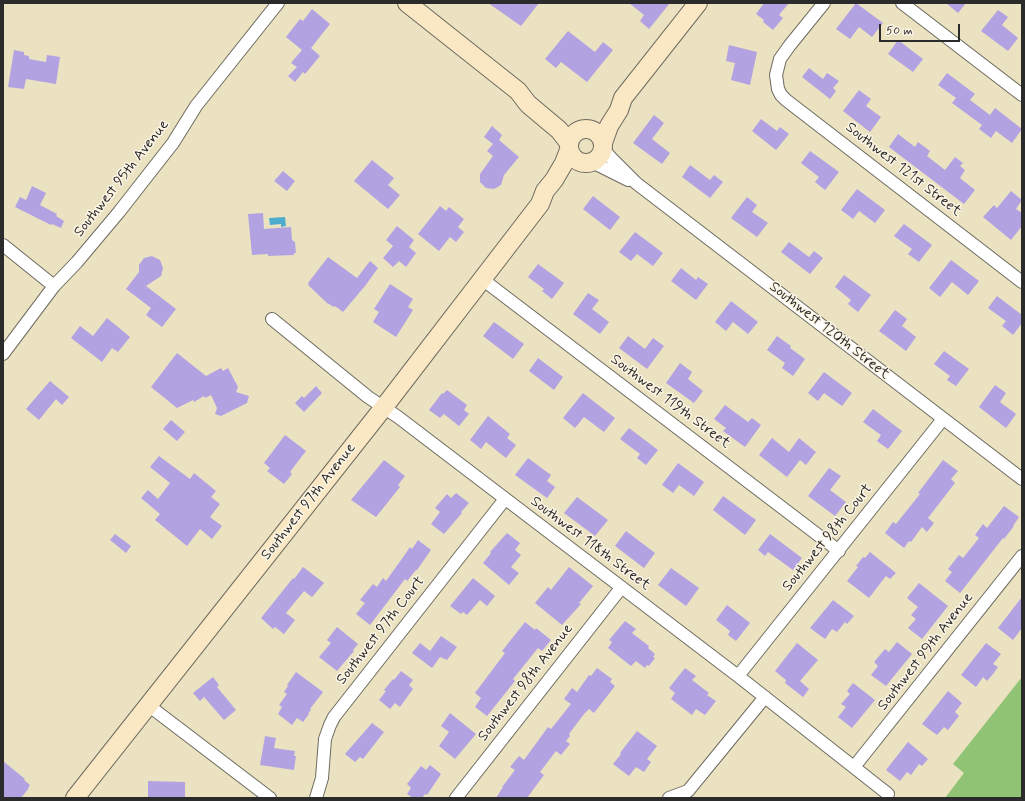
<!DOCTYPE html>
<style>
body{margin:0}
#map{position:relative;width:1025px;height:801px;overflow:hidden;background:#eae2c1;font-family:Mynerve,sans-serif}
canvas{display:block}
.frame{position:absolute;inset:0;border:4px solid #2b2b2b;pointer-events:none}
.scale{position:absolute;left:879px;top:24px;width:81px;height:18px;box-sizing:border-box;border:2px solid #2b2b2b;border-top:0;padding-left:5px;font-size:12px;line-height:14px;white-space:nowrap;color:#2b2b2b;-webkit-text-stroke:3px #fcf5e5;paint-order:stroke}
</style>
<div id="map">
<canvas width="1025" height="801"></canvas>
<div class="frame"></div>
<div class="scale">50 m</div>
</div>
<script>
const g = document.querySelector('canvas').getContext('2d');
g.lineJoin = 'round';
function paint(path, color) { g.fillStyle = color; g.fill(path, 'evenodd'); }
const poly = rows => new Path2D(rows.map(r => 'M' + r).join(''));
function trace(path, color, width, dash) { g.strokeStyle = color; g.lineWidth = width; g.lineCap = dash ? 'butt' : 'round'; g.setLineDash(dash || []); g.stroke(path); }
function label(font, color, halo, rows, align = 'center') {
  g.font = font + ' Mynerve,sans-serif'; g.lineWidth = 3; g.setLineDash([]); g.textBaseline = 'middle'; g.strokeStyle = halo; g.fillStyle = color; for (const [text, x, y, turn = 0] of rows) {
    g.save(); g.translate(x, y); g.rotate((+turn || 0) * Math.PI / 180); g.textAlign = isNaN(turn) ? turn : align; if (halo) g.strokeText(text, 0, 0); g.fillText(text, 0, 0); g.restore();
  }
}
paint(poly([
 [1022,677,1022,798,945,798,964,773,953,764]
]), '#91c374');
paint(poly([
 [285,217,286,226,281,227,281,224,270,225,269,218]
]), '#4eaccd');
paint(poly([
 [488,3,539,3,521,26],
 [629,3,670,3,649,29,640,21,644,15],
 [764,3,789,3,779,15,783,18,773,30,763,22,764,20,756,14],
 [856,3,883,23,872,37,859,27,850,39,836,29],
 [946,3,966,3,958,13],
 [312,9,330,24,311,48,320,56,305,74,303,72,295,82,288,76,297,67,291,63,302,50,286,37,300,19,303,21],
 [998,10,1008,17,1002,25,1018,38,1008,51,981,31],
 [568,31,595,52,603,42,613,50,587,82,561,62,556,68,545,59],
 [898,40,923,59,913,72,888,54],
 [729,45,757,52,750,85,731,80,735,63,726,61],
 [14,50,24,52,24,55,29,56,29,59,46,62,47,55,60,57,56,84,26,79,24,89,8,87],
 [809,68,823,79,827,73,839,81,833,88,836,91,830,99,802,77],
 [947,73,975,94,970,100,990,115,995,108,1022,129,1012,143,996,131,991,138,979,129,982,125,952,103,956,98,938,85],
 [859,90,871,99,866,106,881,117,870,132,843,111],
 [654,115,664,123,652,139,670,153,662,164,633,143],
 [761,119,777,131,780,127,789,134,776,150,752,131],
 [492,126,502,135,499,140,519,157,504,175,501,185,494,189,486,188,480,182,480,174,493,156,487,151,493,144,484,137],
 [898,134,915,147,918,142,930,151,927,156,945,170,955,157,963,163,960,166,965,170,960,178,975,190,964,204,889,147],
 [810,151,839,172,825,190,815,182,819,177,801,163],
 [372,160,394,178,388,185,400,195,388,209,354,181],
 [690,165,710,180,714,175,723,182,710,198,682,177],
 [283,171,295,181,287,191,274,181],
 [32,186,46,193,40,205,57,214,56,216,64,221,61,228,52,224,51,225,15,207,20,197,26,200],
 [857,189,885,210,875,223,859,211,853,219,841,210],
 [1011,191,1022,200,1016,209,1022,213,1022,226,1011,240,983,217,994,205,997,208],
 [593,196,620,217,610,230,583,209],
 [747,197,757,205,752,212,768,223,757,237,731,218],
 [440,206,446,211,449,207,464,219,458,227,464,232,456,242,450,237,439,251,418,234],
 [263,213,264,229,291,227,292,240,295,242,296,253,294,253,294,255,268,256,268,254,252,255,248,214],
 [904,224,932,245,919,262,908,254,912,249,894,236],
 [397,226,414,240,409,247,416,253,406,267,399,261,393,267,383,258,393,246,386,240],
 [635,232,663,253,653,266,637,254,631,261,619,252],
 [789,242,809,257,814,251,823,258,810,274,781,252],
 [152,256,160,260,163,268,161,276,146,286,176,309,162,327,146,315,151,308,126,289,139,272,139,265,144,258],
 [328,257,357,278,370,261,378,268,365,286,343,312,335,306,334,307,327,303,308,285,309,284,308,283],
 [951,260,979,281,968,295,952,282,940,297,929,288],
 [538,264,564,283,552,299,542,291,544,289,528,277],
 [681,268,696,280,698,277,708,284,696,300,671,281],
 [844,275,871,295,858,312,848,304,851,300,835,287],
 [390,284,413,299,408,307,413,310,396,337,373,322,379,312,374,309],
 [588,293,599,300,592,309,609,322,600,334,573,314],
 [997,296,1022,315,1022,323,1013,335,1002,326,1006,321,988,308],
 [731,301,758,322,748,334,733,322,726,331,715,322],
 [895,310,907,319,902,326,916,337,906,351,879,331],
 [107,318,130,337,118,352,112,348,102,362,71,338,80,326,93,336],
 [494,322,524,344,513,359,483,336],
 [628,336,645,349,653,338,664,346,647,369,619,348],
 [777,336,791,346,790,348,805,359,793,376,782,368,785,363,767,350],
 [944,351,969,369,956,386,947,380,950,376,934,364],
 [177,353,206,376,221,368,223,371,228,368,238,387,236,392,249,396,247,403,221,416,215,414,217,408,211,395,205,398,204,396,194,402,193,400,177,408,151,387],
 [538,358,563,377,554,390,529,371],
 [680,363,692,372,688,379,703,391,694,403,666,383],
 [824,372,852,393,842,406,824,393,818,401,808,393],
 [50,381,69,397,62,405,56,399,39,420,26,409],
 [995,385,1006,393,1000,402,1016,414,1006,428,979,407],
 [316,386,322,393,304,412,295,403,302,396,304,398],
 [447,390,467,405,464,410,469,414,459,426,444,414,440,418,429,410,442,393,443,394],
 [583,393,615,418,604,432,584,417,575,428,563,418],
 [725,405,748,422,752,418,761,425,745,447,723,431,726,428,714,419],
 [873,409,902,431,888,449,877,441,881,435,863,422],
 [488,416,510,434,507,438,516,445,506,458,486,442,481,449,470,440],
 [171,420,185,432,177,441,163,429],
 [629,428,658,450,646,465,637,458,640,454,620,439],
 [285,435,306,451,290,472,292,474,284,484,267,471,270,468,264,463],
 [772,438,789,452,799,438,816,452,806,465,800,460,787,477,759,455],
 [159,456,190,479,194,473,216,491,211,497,220,504,210,517,222,526,212,539,200,529,187,546,155,520,160,514,141,498,148,490,158,499,170,483,150,467],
 [528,458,551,475,547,481,555,487,547,498,515,475],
 [384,460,405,476,398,485,400,487,376,517,351,500],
 [943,460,958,471,951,479,955,483,928,518,934,523,927,532,922,527,911,542,909,541,904,548,885,533,893,522,896,524,920,494,918,493],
 [678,463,704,482,694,496,679,485,673,493,662,485],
 [829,468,841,476,830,490,846,502,835,516,808,496],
 [456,493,469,503,461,512,462,513,444,534,431,524,440,512,435,508,447,494,451,498],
 [723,496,756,520,745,535,713,510],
 [577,497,608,520,595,536,564,513],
 [1004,506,1019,517,1013,526,1014,526,1004,539,1003,538,960,593,945,581,952,572,948,569,959,555,963,558,979,538,975,535,983,524,987,528],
 [626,531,655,553,644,568,615,546],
 [507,533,520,543,515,550,521,555,511,567,519,573,509,585,483,563,491,553,490,552],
 [115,534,131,546,126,553,110,540],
 [770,534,802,558,793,570,768,552,765,556,758,550],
 [418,540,431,550,417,570,416,570,407,581,405,579,370,625,356,614,365,603,360,600,373,584,377,587,383,578,386,581,406,553,410,547,412,549],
 [870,552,896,573,890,579,886,576,869,598,847,581,858,567,856,566,863,557,865,558],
 [303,567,324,583,312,597,304,591,286,613,295,620,284,634,275,627,273,629,261,618,293,578,294,579],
 [569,567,593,586,579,603,581,604,562,625,535,603,548,587,551,590],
 [671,568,699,588,686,606,658,585],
 [473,578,495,596,487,606,480,600,467,615,463,612,461,614,450,606],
 [919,583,948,606,922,639,908,628,916,619,911,615,918,607,907,598],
 [1022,597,1022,628,1013,640,998,628],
 [833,600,854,616,847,624,845,622,837,632,832,629,825,639,810,628],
 [727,605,750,623,736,641,728,635,730,631,716,620],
 [625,621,636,629,632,633,649,646,648,648,655,654,653,657,655,658,649,666,647,665,645,668,636,661,631,666,608,648,612,642,609,640],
 [525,622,535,630,536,628,551,640,542,651,538,648,513,679,515,681,487,716,475,707,481,698,475,693,505,653,502,651],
 [337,627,358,644,353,650,354,651,337,671,319,657,331,643,327,640],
 [441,636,457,647,447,660,440,657,432,668,412,653,420,643,430,651],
 [897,642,912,654,886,686,871,675,878,666,874,662,885,649,889,652],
 [797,643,818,660,800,681,809,689,803,697,785,683,786,680,775,671],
 [986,643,1001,654,993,664,998,667,993,674,987,681,983,677,976,687,961,675],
 [597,668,612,679,610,682,615,686,594,713,589,709,584,714,569,734,570,736,566,741,570,744,561,755,556,751,540,772,544,775,527,798,496,798,503,787,502,787,515,770,510,767,519,756,524,760,548,727,551,729,571,704,564,699,572,688,577,692,589,675,591,676],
 [685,668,696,676,692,680,709,693,707,695,716,701,705,715,696,709,692,715,671,699,675,693,669,688],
 [401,671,413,680,409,685,413,689,400,707,395,703,390,709,379,700,386,691,384,690,393,679,394,680],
 [296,672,323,692,310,709,311,710,308,714,309,714,303,722,297,718,292,725,278,714,282,707,279,705,287,694,284,692,288,686,287,685],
 [213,677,219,685,217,687,236,710,224,720,204,697,200,701,193,693],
 [853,683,875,700,852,728,838,717,846,707,841,704,850,694,847,691],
 [948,691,962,703,955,712,959,716,948,730,944,727,937,735,922,724],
 [450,713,476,734,455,759,439,746,449,732,441,726],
 [372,723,384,732,363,759,360,757,355,762,345,754],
 [637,731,657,746,647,759,651,762,644,772,636,767,629,776,613,764,621,754,620,753],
 [265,736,276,738,274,748,295,751,294,756,296,756,294,770,260,765],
 [908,742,928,759,922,766,919,764,911,775,907,772,900,781,886,770],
 [3,761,25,779,24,780,30,785,28,788,29,788,21,798,3,798],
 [430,765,441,774,427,795,425,794,422,798,413,798,407,794,411,788,407,784,421,766,426,770],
 [148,781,185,782,185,798,148,798]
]), '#b3a2e2');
const street = poly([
 [824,3,790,45,780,59,776,75,778,89,781,95,786,100,1022,282],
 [902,3,1022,95],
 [603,149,611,158,636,183,1022,479],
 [592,162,628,180],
 [3,245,54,286],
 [482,279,839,551],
 [272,319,368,397,398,417,738,676,888,794],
 [3,354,54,286,77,262,119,212,173,143,196,106,278,3],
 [738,676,943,419],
 [148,705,270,798],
 [854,767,1022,556],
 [316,798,322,778,325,739,330,725,334,717,505,499],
 [456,798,621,588],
 [669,798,688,791,765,697]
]);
const secondary = poly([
 [407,3,518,91,528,104,559,130,569,143],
 '569 146a17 17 0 1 1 34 0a17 17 0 1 1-34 0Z',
 [603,143,609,126,619,110,623,98,698,3],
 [75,798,384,407,540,204,545,191,554,180,564,163,569,150]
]);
trace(street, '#6e6b60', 14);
trace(secondary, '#6e6b60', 20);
trace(street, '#fff', 12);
trace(secondary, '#fae7c3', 18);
label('15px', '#2b2b2b', '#fcf5e5', [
 ["Southwest 121st Street",903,170,38],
 ["Southwest 95th Avenue",122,179,-52],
 ["Southwest 120th Street",829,331,38],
 ["Southwest 119th Street",670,402,37],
 ["Southwest 97th Avenue",309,502,-52],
 ["Southwest 98th Court",828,538,-51],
 ["Southwest 118th Street",590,544,37],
 ["Southwest 97th Court",381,631,-52],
 ["Southwest 99th Avenue",926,652,-52],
 ["Southwest 98th Avenue",526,683,-52]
]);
</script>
